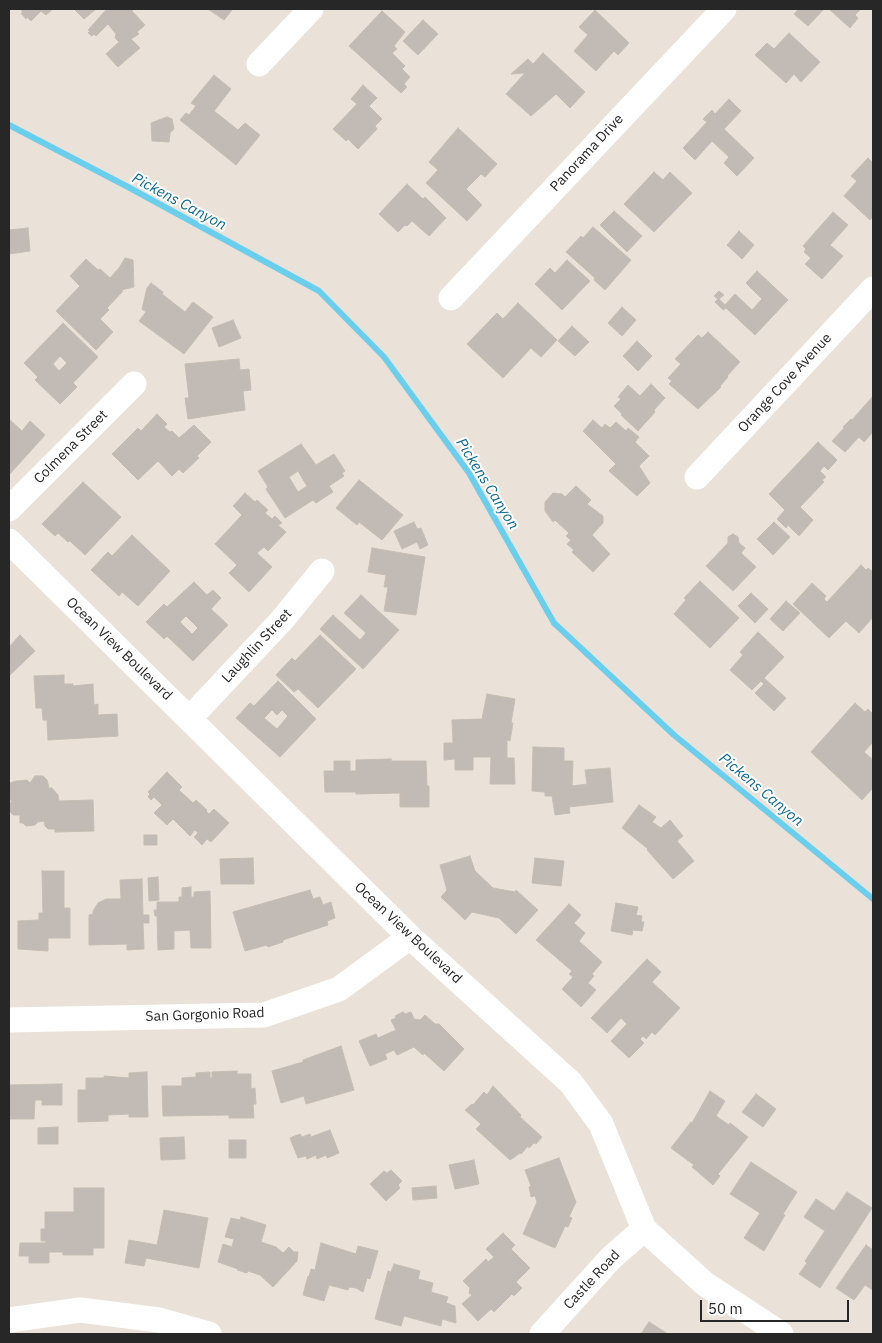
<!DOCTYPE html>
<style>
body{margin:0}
#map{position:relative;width:882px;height:1343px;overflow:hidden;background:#eae1d8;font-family:"IBM Plex Sans",sans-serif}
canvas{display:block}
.frame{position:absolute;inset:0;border:10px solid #272727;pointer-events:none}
.scale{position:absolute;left:700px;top:1300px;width:149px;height:22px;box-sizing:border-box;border:2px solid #272727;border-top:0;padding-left:6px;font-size:15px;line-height:18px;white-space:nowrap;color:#272727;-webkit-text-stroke:4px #fff;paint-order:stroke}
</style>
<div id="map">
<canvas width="882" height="1343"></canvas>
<div class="frame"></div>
<div class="scale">50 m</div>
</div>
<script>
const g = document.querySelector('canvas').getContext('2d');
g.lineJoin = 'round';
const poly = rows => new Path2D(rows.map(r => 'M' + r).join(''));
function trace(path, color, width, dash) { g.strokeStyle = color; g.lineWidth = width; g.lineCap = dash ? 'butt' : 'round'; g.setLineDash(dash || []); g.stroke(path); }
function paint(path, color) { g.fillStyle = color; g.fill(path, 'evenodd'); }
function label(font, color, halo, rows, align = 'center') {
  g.font = font + ' "IBM Plex Sans",sans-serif'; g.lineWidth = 4; g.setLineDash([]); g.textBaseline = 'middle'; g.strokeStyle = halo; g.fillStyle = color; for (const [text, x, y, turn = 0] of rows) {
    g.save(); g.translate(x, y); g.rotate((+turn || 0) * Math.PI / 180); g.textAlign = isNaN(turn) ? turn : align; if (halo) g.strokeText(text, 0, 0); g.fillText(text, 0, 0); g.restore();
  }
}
trace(poly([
 [9,125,128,187,319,291,384,357,469,473,554,623,674,735,873,899]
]), '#69cfed', 6);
const building = poly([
 [20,9,53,9,46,15,41,11,31,21,27,17,26,19,21,13,23,12,20,9],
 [74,9,96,9,84,19,74,9],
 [109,9,134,9,132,11,145,25,137,32,139,34,131,39,140,48,118,67,106,54,119,42,115,38,116,34,108,24,96,36,94,34,92,36,88,33,90,31,88,30,106,10,107,11,109,9],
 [208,9,229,9,232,10,224,20,208,9],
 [799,9,824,9,808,26,794,14,799,9],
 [829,9,861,9,855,15,858,18,850,28,829,9],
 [595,10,629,43,618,55,614,51,596,71,574,51,588,35,579,27,595,10],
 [382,11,405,32,394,46,397,49,392,53,405,66,402,69,410,77,404,84,407,87,401,93,349,46,382,11],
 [423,20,438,34,418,55,403,41,423,20],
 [789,33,820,62,801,82,794,74,786,83,755,55,767,43,774,49,789,33],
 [543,53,585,92,570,108,556,94,531,116,506,94,525,73,511,74,528,59,533,64,543,53],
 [214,75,231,89,214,111,238,130,245,123,260,135,236,165,180,120,186,113,189,115,196,106,191,103,214,75],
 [363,85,377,98,369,106,382,119,375,126,377,129,358,149,348,139,346,141,333,129,357,104,351,99,363,85],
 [729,99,741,111,724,129,754,158,737,176,724,163,729,157,712,141,695,160,683,148,707,122,703,119,712,110,715,114,729,99],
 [167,117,172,119,174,129,170,133,169,142,152,141,151,123,167,117],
 [458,128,497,164,485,177,481,174,466,189,482,205,467,221,426,183,438,170,429,162,458,128],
 [868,158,873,163,873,216,870,220,844,196,857,181,851,176,868,158],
 [654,172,663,180,670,172,692,193,654,232,624,204,654,172],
 [407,184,423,199,425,197,446,218,429,236,412,221,407,226,405,225,398,232,379,214,407,184],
 [614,211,642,236,627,252,600,225,614,211],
 [833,212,848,225,830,245,843,256,822,279,805,264,811,258,804,252,806,249,803,246,833,212],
 [593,227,631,260,605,290,594,280,595,278,566,252,581,236,583,238,593,227],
 [28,228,30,251,9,254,9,230,28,228],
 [739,231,754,245,742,259,727,245,739,231],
 [125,258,133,260,134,287,121,290,123,291,107,308,109,310,100,319,113,332,96,350,56,311,80,286,70,276,86,259,98,270,100,269,110,278,119,268,125,258],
 [567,260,590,281,562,310,535,284,550,268,555,273,567,260],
 [757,271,788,300,755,335,726,308,723,310,715,302,718,299,714,296,719,291,724,295,719,299,725,305,735,294,752,310,762,299,746,283,757,271],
 [151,283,163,292,162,294,185,312,193,302,213,317,184,354,139,321,146,312,142,309,147,288,151,283],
 [518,303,557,340,541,357,531,348,503,378,467,344,497,313,503,319,518,303],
 [622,307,636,320,622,336,608,323,622,307],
 [233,320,241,338,219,347,212,328,233,320],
 [63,323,98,357,73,383,77,387,60,404,35,380,38,377,24,363,63,323],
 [60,356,67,363,59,371,53,364,60,356],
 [572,326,589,342,575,356,558,341,572,326],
 [708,332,740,362,727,376,728,377,720,386,721,387,698,409,669,384,672,381,668,378,681,364,675,359,698,335,702,338,708,332],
 [637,341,652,356,638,371,623,356,637,341],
 [239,359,240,370,249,369,251,390,243,391,245,410,188,419,185,398,189,398,185,364,239,359],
 [651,384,665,398,654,410,655,412,638,431,621,415,622,414,614,406,621,399,618,397,628,385,640,396,651,384],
 [873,396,873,434,872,433,864,442,859,437,845,452,832,441,844,428,843,427,851,419,852,420,873,396],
 [157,414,167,424,164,427,170,432,172,431,179,438,194,425,211,442,197,456,199,458,183,473,179,469,172,476,158,461,138,480,112,454,138,428,141,431,157,414],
 [9,419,22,431,30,421,45,435,9,475,9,419],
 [593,420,602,428,605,424,610,428,616,422,626,431,628,428,639,437,635,442,649,456,639,466,650,483,637,496,609,471,616,464,583,431,593,420],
 [818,442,837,460,828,470,824,466,820,471,826,477,822,480,824,482,800,507,813,520,799,536,788,525,786,528,777,519,785,510,769,494,818,442],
 [301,444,316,465,334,454,345,471,342,473,344,476,329,486,333,492,316,503,313,500,285,518,266,489,268,487,258,471,301,444],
 [298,471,307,486,298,492,289,477,298,471],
 [359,480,403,515,382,540,359,522,357,525,336,508,359,480],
 [83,482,121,517,85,555,70,541,68,542,58,533,55,536,42,524,83,482],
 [576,486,591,500,587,504,603,516,603,523,592,535,610,554,593,572,572,552,574,550,567,544,571,540,566,536,569,533,555,520,553,522,545,511,545,502,553,493,562,494,565,497,576,486],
 [245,493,255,502,257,500,268,510,265,513,272,519,275,516,282,523,278,525,286,532,268,551,264,547,257,553,272,567,249,592,229,573,237,565,215,544,242,515,233,506,245,493],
 [414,522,417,529,421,528,428,545,420,549,417,542,402,549,394,531,414,522],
 [774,522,790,537,773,555,757,539,774,522],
 [733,534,738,537,739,543,745,548,741,553,756,567,733,591,706,566,728,543,728,537,733,534],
 [132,535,170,571,138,606,122,592,119,596,91,570,108,552,112,556,132,535],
 [372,548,425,557,416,615,384,611,388,587,384,587,386,575,368,572,372,548],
 [861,565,866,570,868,568,873,572,873,617,859,633,846,621,829,638,793,604,812,583,826,596,824,599,827,602,861,565],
 [700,581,739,618,710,648,674,614,686,600,684,598,700,581],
 [194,582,207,595,213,590,221,598,211,609,228,625,193,661,167,636,164,639,146,622,164,604,167,607,194,582],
 [186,616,198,628,192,634,180,622,186,616],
 [751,593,768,609,755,623,738,606,751,593],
 [361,595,399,630,363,669,320,629,333,615,360,640,366,633,344,613,361,595],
 [786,601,800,613,783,631,770,619,786,601],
 [758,632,784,657,764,678,786,698,774,711,755,693,764,684,761,681,752,690,730,670,743,655,740,652,758,632],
 [20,635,35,651,9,676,9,647,20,635],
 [320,635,356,669,318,708,298,689,294,692,276,675,292,658,295,661,320,635],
 [64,675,64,684,73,684,73,686,93,684,94,705,98,704,98,715,117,714,118,736,48,740,47,720,43,720,42,708,36,708,34,676,64,675],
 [278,681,316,719,280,757,236,718,250,703,254,706,278,681],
 [272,710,277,715,282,710,288,716,277,729,264,718,272,710],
 [487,694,515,699,511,723,513,723,510,741,507,740,507,758,514,758,515,784,490,784,491,757,473,757,473,770,455,770,455,759,444,760,444,743,453,743,452,720,482,719,487,694],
 [855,703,865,712,868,709,873,714,873,742,864,752,873,760,873,788,862,800,811,752,855,703],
 [533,747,564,748,564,761,573,761,572,786,587,784,585,770,610,768,613,802,569,807,570,813,555,815,552,796,545,796,545,792,532,791,533,747],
 [391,759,391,761,426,761,427,786,429,786,429,807,400,807,400,793,356,794,356,792,325,792,324,771,334,771,334,761,350,761,350,771,356,771,356,760,391,759],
 [167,772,182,787,179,790,193,803,196,800,207,810,206,811,209,814,214,809,229,823,211,842,207,839,202,845,194,837,198,833,195,830,190,836,173,819,167,825,154,813,162,805,154,797,151,800,148,797,150,794,148,792,167,772],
 [35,776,43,776,47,780,49,788,52,788,58,795,59,801,93,800,94,831,55,832,55,829,48,829,45,826,44,821,38,822,35,825,26,826,23,823,20,823,20,815,13,815,9,811,9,803,12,802,9,798,9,786,10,783,16,781,27,780,30,783,35,776],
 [639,805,656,817,652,822,661,828,670,820,683,836,677,841,694,861,673,879,647,850,648,849,622,828,639,805],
 [144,835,157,835,157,845,144,845,144,835],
 [470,856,475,871,493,888,515,892,516,890,538,910,516,934,499,918,472,912,465,920,441,897,447,890,440,865,470,856],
 [253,858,254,884,221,884,220,859,253,858],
 [535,858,564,861,561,886,532,883,535,858],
 [42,871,64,871,64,908,70,908,70,938,48,938,48,951,18,949,18,921,39,920,39,913,43,913,42,871],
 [158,877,159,900,149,901,148,878,158,877],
 [142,879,143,915,149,915,149,923,143,923,144,949,127,950,127,944,89,945,89,915,93,914,93,911,98,903,106,899,121,899,120,880,142,879],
 [191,887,191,897,194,897,194,892,210,891,211,948,191,948,190,930,174,931,174,949,158,950,157,916,155,916,154,910,157,910,157,902,179,902,179,897,182,897,182,888,191,887],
 [310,890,313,899,320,897,323,905,331,902,335,918,327,921,328,925,283,940,283,942,268,947,267,945,245,951,233,912,310,890],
 [616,903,638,907,636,915,642,916,641,922,644,922,642,931,633,930,632,935,611,931,616,903],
 [569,904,581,915,574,923,585,933,579,941,602,962,592,974,594,976,588,983,596,990,581,1007,562,989,573,977,569,974,572,971,536,940,569,904],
 [647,959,661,972,652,982,680,1008,655,1035,652,1032,646,1039,643,1036,640,1039,644,1043,629,1058,611,1041,627,1024,621,1018,607,1033,591,1018,647,959],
 [403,1012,405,1014,411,1012,414,1019,420,1020,425,1015,435,1024,439,1024,464,1049,444,1071,424,1053,423,1055,414,1047,397,1055,394,1050,385,1054,387,1059,370,1066,359,1041,376,1034,378,1038,396,1030,391,1020,396,1018,395,1016,403,1012],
 [341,1046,354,1090,306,1104,304,1096,281,1103,272,1071,303,1062,303,1060,341,1046],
 [237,1071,237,1074,251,1074,251,1089,255,1088,256,1104,253,1104,254,1118,229,1118,229,1115,163,1116,162,1086,182,1086,182,1078,196,1077,196,1073,210,1072,210,1078,212,1078,212,1072,237,1071],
 [147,1072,148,1117,129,1117,129,1114,108,1115,108,1121,78,1122,78,1090,86,1090,86,1078,104,1078,104,1076,129,1078,129,1073,147,1072],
 [62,1084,62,1105,42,1105,42,1100,35,1100,34,1119,9,1119,9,1085,62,1084],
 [493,1086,521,1115,520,1117,542,1137,536,1144,534,1143,529,1148,528,1146,521,1154,520,1153,510,1160,476,1129,481,1124,465,1110,472,1104,473,1105,484,1092,487,1095,493,1086],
 [710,1091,725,1101,716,1116,729,1125,730,1123,748,1137,718,1174,720,1176,713,1185,692,1167,694,1165,671,1148,691,1122,692,1123,710,1091],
 [756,1094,776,1109,763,1127,742,1112,756,1094],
 [58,1127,58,1144,38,1144,38,1128,58,1127],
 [330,1130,339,1153,327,1158,326,1155,317,1159,316,1155,307,1159,306,1156,298,1158,290,1138,300,1134,302,1137,310,1134,311,1137,330,1130],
 [184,1137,185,1159,161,1160,160,1138,184,1137],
 [229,1140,246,1140,246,1158,229,1158,229,1140],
 [559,1158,576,1202,569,1217,572,1218,568,1227,565,1226,555,1248,523,1234,537,1202,535,1196,531,1197,529,1187,531,1186,525,1170,559,1158],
 [474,1160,479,1184,455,1189,449,1165,474,1160],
 [751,1162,797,1192,783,1214,785,1215,764,1251,744,1238,760,1213,730,1194,751,1162],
 [391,1170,402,1181,398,1185,400,1188,386,1201,370,1184,384,1171,387,1173,391,1170],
 [436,1186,437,1198,413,1200,412,1188,436,1186],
 [74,1188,104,1188,104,1248,93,1248,93,1255,63,1255,63,1252,49,1252,49,1263,29,1263,29,1256,19,1256,20,1243,45,1243,46,1241,41,1241,41,1229,45,1229,45,1212,74,1212,74,1188],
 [847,1192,872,1208,820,1288,799,1274,807,1263,805,1261,825,1231,804,1217,816,1199,834,1211,847,1192],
 [164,1210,208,1218,199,1268,146,1258,144,1266,125,1263,129,1240,157,1245,164,1210],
 [241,1217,266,1225,261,1242,276,1247,283,1253,289,1247,294,1252,298,1252,297,1261,273,1287,260,1275,248,1271,247,1273,237,1270,238,1269,218,1262,223,1244,232,1247,234,1239,225,1237,231,1218,240,1220,241,1217],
 [503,1233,515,1245,511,1249,530,1268,516,1282,522,1288,514,1296,512,1294,494,1312,491,1309,478,1321,462,1304,472,1295,469,1293,470,1288,463,1281,486,1259,488,1262,494,1257,486,1249,503,1233],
 [321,1243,356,1254,358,1246,378,1251,370,1279,367,1278,363,1292,356,1288,349,1287,348,1290,329,1285,324,1301,303,1295,308,1276,309,1277,311,1269,315,1270,321,1243],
 [866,1245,873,1250,873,1290,865,1285,854,1300,836,1288,866,1245],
 [394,1264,420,1271,418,1279,433,1283,431,1292,448,1297,446,1303,455,1306,456,1323,442,1319,441,1326,404,1316,401,1326,375,1319,388,1271,391,1272,394,1264],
 [649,1322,668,1334,641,1334,649,1322]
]);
paint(building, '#c2bbb5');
trace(building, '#c5bdb2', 1);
trace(poly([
 [259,64,311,9],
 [451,298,724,9],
 [697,477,873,289],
 [9,509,134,384],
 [9,541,410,937,571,1083,601,1124,644,1229,705,1284,781,1334],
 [189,719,282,620,322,571],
 [9,1020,264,1015,339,989,410,937],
 [9,1320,80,1310,159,1320,209,1334],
 [542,1334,611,1258,644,1229]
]), '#fff', 25);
label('14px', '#272727', '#fff', [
 ["Panorama Drive",587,153,-47],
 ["Orange Cove Avenue",785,383,-47],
 ["Colmena Street",71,447,-45],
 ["Laughlin Street",257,646,-47],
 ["Ocean View Boulevard",119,649,44],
 ["Ocean View Boulevard",408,933,43],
 ["San Gorgonio Road",205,1015,-2],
 ["Castle Road",592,1280,-47]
]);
label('italic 15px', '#0d6b94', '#fff', [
 ["Pickens Canyon",179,202,28],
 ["Pickens Canyon",487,484,58],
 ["Pickens Canyon",761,790,40]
]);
</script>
